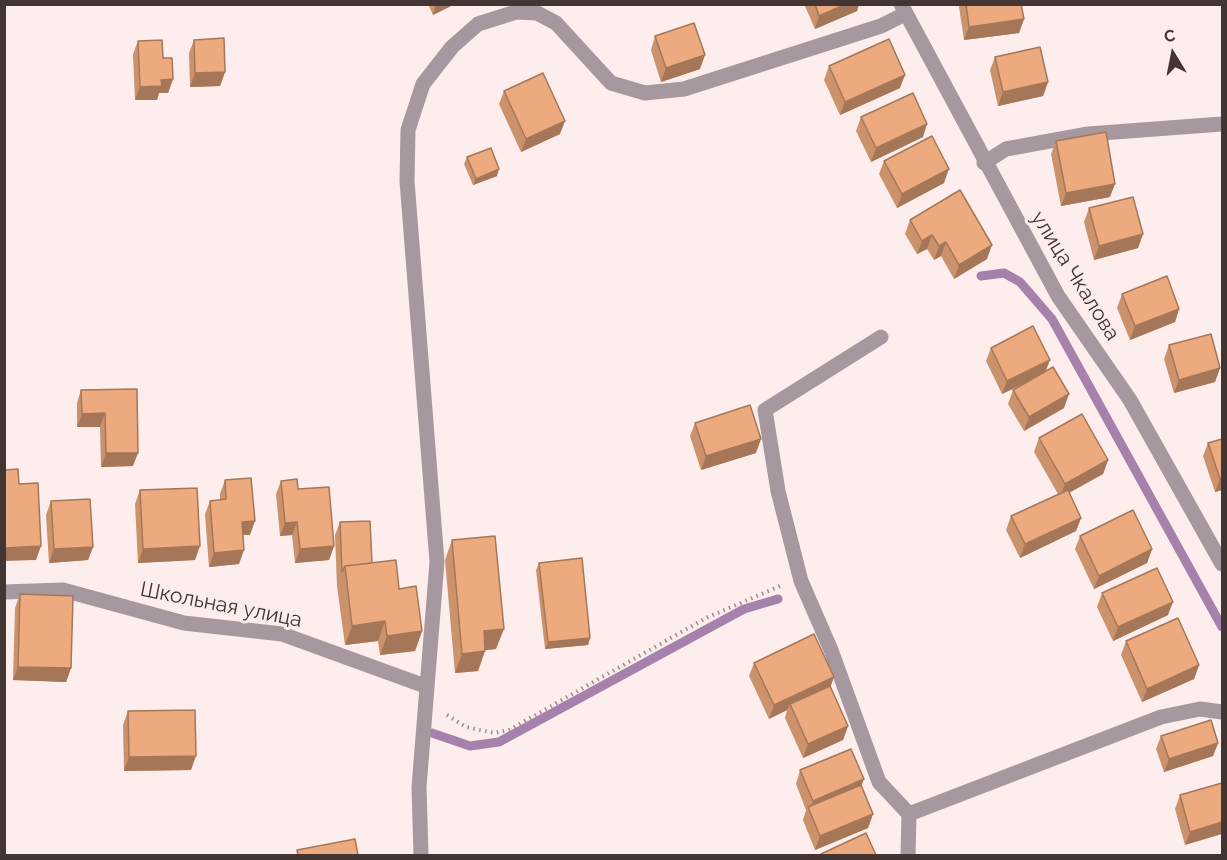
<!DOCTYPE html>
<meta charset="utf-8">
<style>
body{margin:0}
#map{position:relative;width:1227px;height:860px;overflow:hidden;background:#fdedec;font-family:Raleway,sans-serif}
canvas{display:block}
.frame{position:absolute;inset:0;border:6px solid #443535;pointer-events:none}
.north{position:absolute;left:1143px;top:24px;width:60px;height:60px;-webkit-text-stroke:4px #fdedec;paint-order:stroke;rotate:350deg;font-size:16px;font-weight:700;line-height:24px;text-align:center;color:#443535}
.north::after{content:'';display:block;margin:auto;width:21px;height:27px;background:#443535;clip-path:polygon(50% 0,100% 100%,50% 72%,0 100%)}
</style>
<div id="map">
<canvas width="1227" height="860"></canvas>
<div class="frame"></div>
<div class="north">С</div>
</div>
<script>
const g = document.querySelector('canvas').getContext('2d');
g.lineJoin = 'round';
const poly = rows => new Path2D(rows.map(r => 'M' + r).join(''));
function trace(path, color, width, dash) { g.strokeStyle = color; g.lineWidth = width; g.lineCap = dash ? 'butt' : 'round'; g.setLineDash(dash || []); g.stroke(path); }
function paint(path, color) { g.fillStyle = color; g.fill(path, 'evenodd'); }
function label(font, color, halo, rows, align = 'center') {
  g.font = font + ' Raleway,sans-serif'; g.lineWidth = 6; g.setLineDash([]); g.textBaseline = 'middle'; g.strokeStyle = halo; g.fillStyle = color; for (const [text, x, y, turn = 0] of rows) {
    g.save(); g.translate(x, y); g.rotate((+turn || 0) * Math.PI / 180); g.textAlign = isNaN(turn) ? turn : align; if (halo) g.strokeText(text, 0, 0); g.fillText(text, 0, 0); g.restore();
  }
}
trace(poly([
 [981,276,1004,273,1020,282,1052,319,1222,627],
 [432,733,470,746,499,742,744,609,778,599]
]), '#a581ac', 9);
trace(poly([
 [447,715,466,727,494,733,509,730,706,618,780,586]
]), '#9c8d8c', 4, [1.5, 4.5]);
trace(poly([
 [901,4,1058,296,1130,400,1222,564],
 [984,163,1006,149,1088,134,1222,124],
 [881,337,765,410,778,491,801,581,831,650,879,782,909,814,908,856],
 [4,592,63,590,184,623,282,634,425,686],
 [909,814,1161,717,1200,709,1222,712],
 [421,856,419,787,437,562,407,181,408,130,423,84,452,47,478,24,516,12,537,13,556,23,611,83,645,93,684,89,881,26,905,14]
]), '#a6989e', 15);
paint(poly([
 [428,4,455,4,433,15],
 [804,4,859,4,857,11,815,29],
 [960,4,1021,4,1024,19,1019,33,964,40,959,7],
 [655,36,700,69,661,82,651,50],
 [194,40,225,72,220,86,190,87,189,53],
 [138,41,163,58,173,79,168,93,159,93,157,100,135,100,133,54],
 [995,57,1048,82,1043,96,998,106,990,70],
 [829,66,900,88,840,115,824,80],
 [504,91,560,134,521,152,499,104],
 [861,117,923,137,871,162,856,131],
 [1056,141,1110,197,1061,206,1051,154],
 [467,157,497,176,473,185,464,164],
 [884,161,944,183,897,208,879,174],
 [1089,208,1143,234,1138,248,1094,260,1084,222],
 [910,220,987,259,954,279,941,256,934,260,927,249,917,254,905,234],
 [1122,294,1179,309,1175,322,1130,340,1117,308],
 [1169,345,1220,368,1215,382,1174,393,1164,359],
 [991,348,1045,372,1064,408,1024,431,1008,404,1013,390,1033,379,1002,394,986,361],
 [137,389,133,466,101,467,100,427,77,427,77,403,81,390],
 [695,423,756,453,701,470,690,436],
 [1039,438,1108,460,1103,474,1069,492,1081,518,1076,531,1020,558,1006,530,1011,516,1058,494,1034,452],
 [1222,439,1222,490,1215,492,1203,456,1208,443],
 [225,480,250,535,243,535,239,564,209,567,205,514,210,501,220,500,220,494],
 [281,481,298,489,334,546,329,560,295,563,292,535,280,536,276,494],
 [140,490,195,560,138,563,135,504],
 [51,501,93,547,88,560,49,563,46,515],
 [340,522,372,563,399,589,422,631,415,651,380,655,378,641,345,645,337,586,335,535],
 [1080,536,1152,549,1147,563,1094,589,1075,549],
 [452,540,496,649,485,650,478,671,455,673,445,560],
 [539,563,590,638,588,645,545,649,536,570],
 [1102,593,1168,615,1113,641,1097,607],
 [20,594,71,668,66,682,13,680,15,608],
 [1126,641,1199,665,1194,679,1142,702,1121,655],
 [754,663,830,687,848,726,843,740,803,758,785,718,787,710,769,719,749,676],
 [128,711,191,770,124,771,123,725],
 [1161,736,1218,743,1213,756,1164,772,1156,749],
 [800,770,861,786,873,814,868,828,815,850,803,820,806,810,796,784],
 [1222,783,1185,845,1175,809,1180,795]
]), '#cb926c');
paint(poly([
 [436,4,455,4,433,15],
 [846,4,859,4,857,11,815,29,819,16],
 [1024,19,1019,33,964,40,969,27],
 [705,55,700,69,661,82,666,68],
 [225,72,220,86,190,87,195,73],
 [905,75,900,88,840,115,845,102],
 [173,79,168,93,159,93,157,100,135,100,140,87,161,80],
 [1048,82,1043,96,998,106,1003,92],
 [565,121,560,134,521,152,526,139],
 [927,124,923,137,871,162,876,148],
 [499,169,497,176,473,185,476,179],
 [949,169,944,183,897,208,902,194],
 [1115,184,1110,197,1061,206,1066,193],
 [1143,234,1138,248,1094,260,1099,246],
 [932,235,927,249,917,254,922,241],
 [946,242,941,256,934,260,939,246],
 [992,245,987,259,954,279,959,265],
 [1179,309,1175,322,1130,340,1135,326],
 [1050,360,1045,373,1002,394,1007,381],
 [1220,368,1215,382,1174,393,1179,380],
 [1069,394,1064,408,1024,431,1029,417],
 [105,413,100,427,77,427,82,414],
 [761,439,756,453,701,470,706,456],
 [106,453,138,453,133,466,101,467],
 [1108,460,1103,474,1060,498,1065,484],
 [1222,478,1222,490,1215,492,1220,479],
 [1081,518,1076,531,1020,558,1025,544],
 [255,521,250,535,237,535,242,522],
 [297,522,292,535,280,536,285,523],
 [41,546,36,560,4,561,4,548],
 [200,546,195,560,138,563,143,549],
 [334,546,329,560,295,563,300,549],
 [93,547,88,560,49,563,54,549],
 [1152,549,1147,563,1094,589,1099,576],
 [244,550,239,564,209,567,214,553],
 [1173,602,1168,615,1113,641,1118,627],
 [385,621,378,641,345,645,352,626],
 [504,629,496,649,477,651,484,631],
 [422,631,415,651,380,655,387,636],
 [590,638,588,645,545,649,548,642],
 [485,651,478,671,455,673,462,654],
 [1199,665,1194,679,1142,702,1147,689],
 [18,667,71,668,66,682,13,680],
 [834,677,829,691,790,704,787,710,769,719,774,705],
 [848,726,843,740,803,758,808,744],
 [1218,743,1213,756,1164,772,1169,759],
 [196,756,191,770,124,771,129,757],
 [864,779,859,793,809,811,813,801],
 [873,814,868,828,815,850,820,836],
 [1222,822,1222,834,1185,845,1190,832]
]), '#a57758');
const building = poly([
 [815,4,846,4,819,16,815,4],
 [966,4,1021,4,1024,19,969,27,966,4],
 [694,23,705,55,666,68,655,36,694,23],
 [224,38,225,72,195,73,194,40,224,38],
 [889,39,905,75,845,102,829,66,889,39],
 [162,40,163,58,172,58,173,79,161,80,162,86,140,87,138,41,162,40],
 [1040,47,1048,82,1003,92,995,57,1040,47],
 [543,73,565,121,526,139,504,91,543,73],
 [913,93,927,124,876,148,861,117,913,93],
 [1106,132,1115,184,1066,193,1056,141,1106,132],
 [932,136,949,169,902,194,884,161,932,136],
 [491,148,499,169,476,179,467,157,491,148],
 [960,190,992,245,959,265,946,242,939,246,932,235,922,241,910,220,960,190],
 [1133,197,1143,234,1099,246,1089,208,1133,197],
 [1167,276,1179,309,1135,326,1122,294,1167,276],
 [1033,326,1050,360,1007,381,991,348,1033,326],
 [1211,334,1220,368,1179,380,1169,345,1211,334],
 [1053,367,1069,394,1029,417,1013,390,1053,367],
 [137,389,138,453,106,453,105,413,82,414,81,390,137,389],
 [750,405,761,439,706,456,695,423,750,405],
 [1082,414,1108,460,1065,484,1039,438,1082,414],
 [1222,439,1222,478,1220,479,1208,443,1222,439],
 [18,469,19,484,38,483,41,546,4,548,4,470,18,469],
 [251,478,255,521,242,522,244,550,214,553,210,501,226,499,225,480,251,478],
 [297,479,298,489,329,487,334,546,300,549,297,522,285,523,281,481,297,479],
 [197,488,200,546,143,549,140,490,197,488],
 [1068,490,1081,518,1025,544,1011,516,1068,490],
 [90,499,93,547,54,549,51,501,90,499],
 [1133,510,1152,549,1099,576,1080,536,1133,510],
 [370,521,372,563,345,566,342,572,340,522,370,521],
 [495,536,504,629,484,631,485,651,462,654,452,540,495,536],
 [582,558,590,638,548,642,539,563,582,558],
 [396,560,399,589,416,586,422,631,387,636,385,621,352,626,345,566,396,560],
 [1157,568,1173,602,1118,627,1102,593,1157,568],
 [20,594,73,596,71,668,18,667,20,594],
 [1178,618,1199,665,1147,689,1126,641,1178,618],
 [814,634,834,677,774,705,754,663,814,634],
 [830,686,848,726,808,744,790,704,830,686],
 [195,710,196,756,129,757,128,711,195,710],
 [1211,720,1218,743,1169,759,1161,736,1211,720],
 [851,749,864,779,813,801,800,770,851,749],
 [1222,783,1222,822,1190,832,1180,795,1222,783],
 [861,785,873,814,820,836,808,807,861,785],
 [866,833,876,855,822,855,821,854,866,833],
 [355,839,358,855,298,855,297,850,355,839]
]);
paint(building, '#ecaa7e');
trace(building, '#a57758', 1.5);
label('21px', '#443535', '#fdedec', [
 ["улица Чкалова",1075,276,58],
 ["Школьная улица",221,605,11]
]);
</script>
